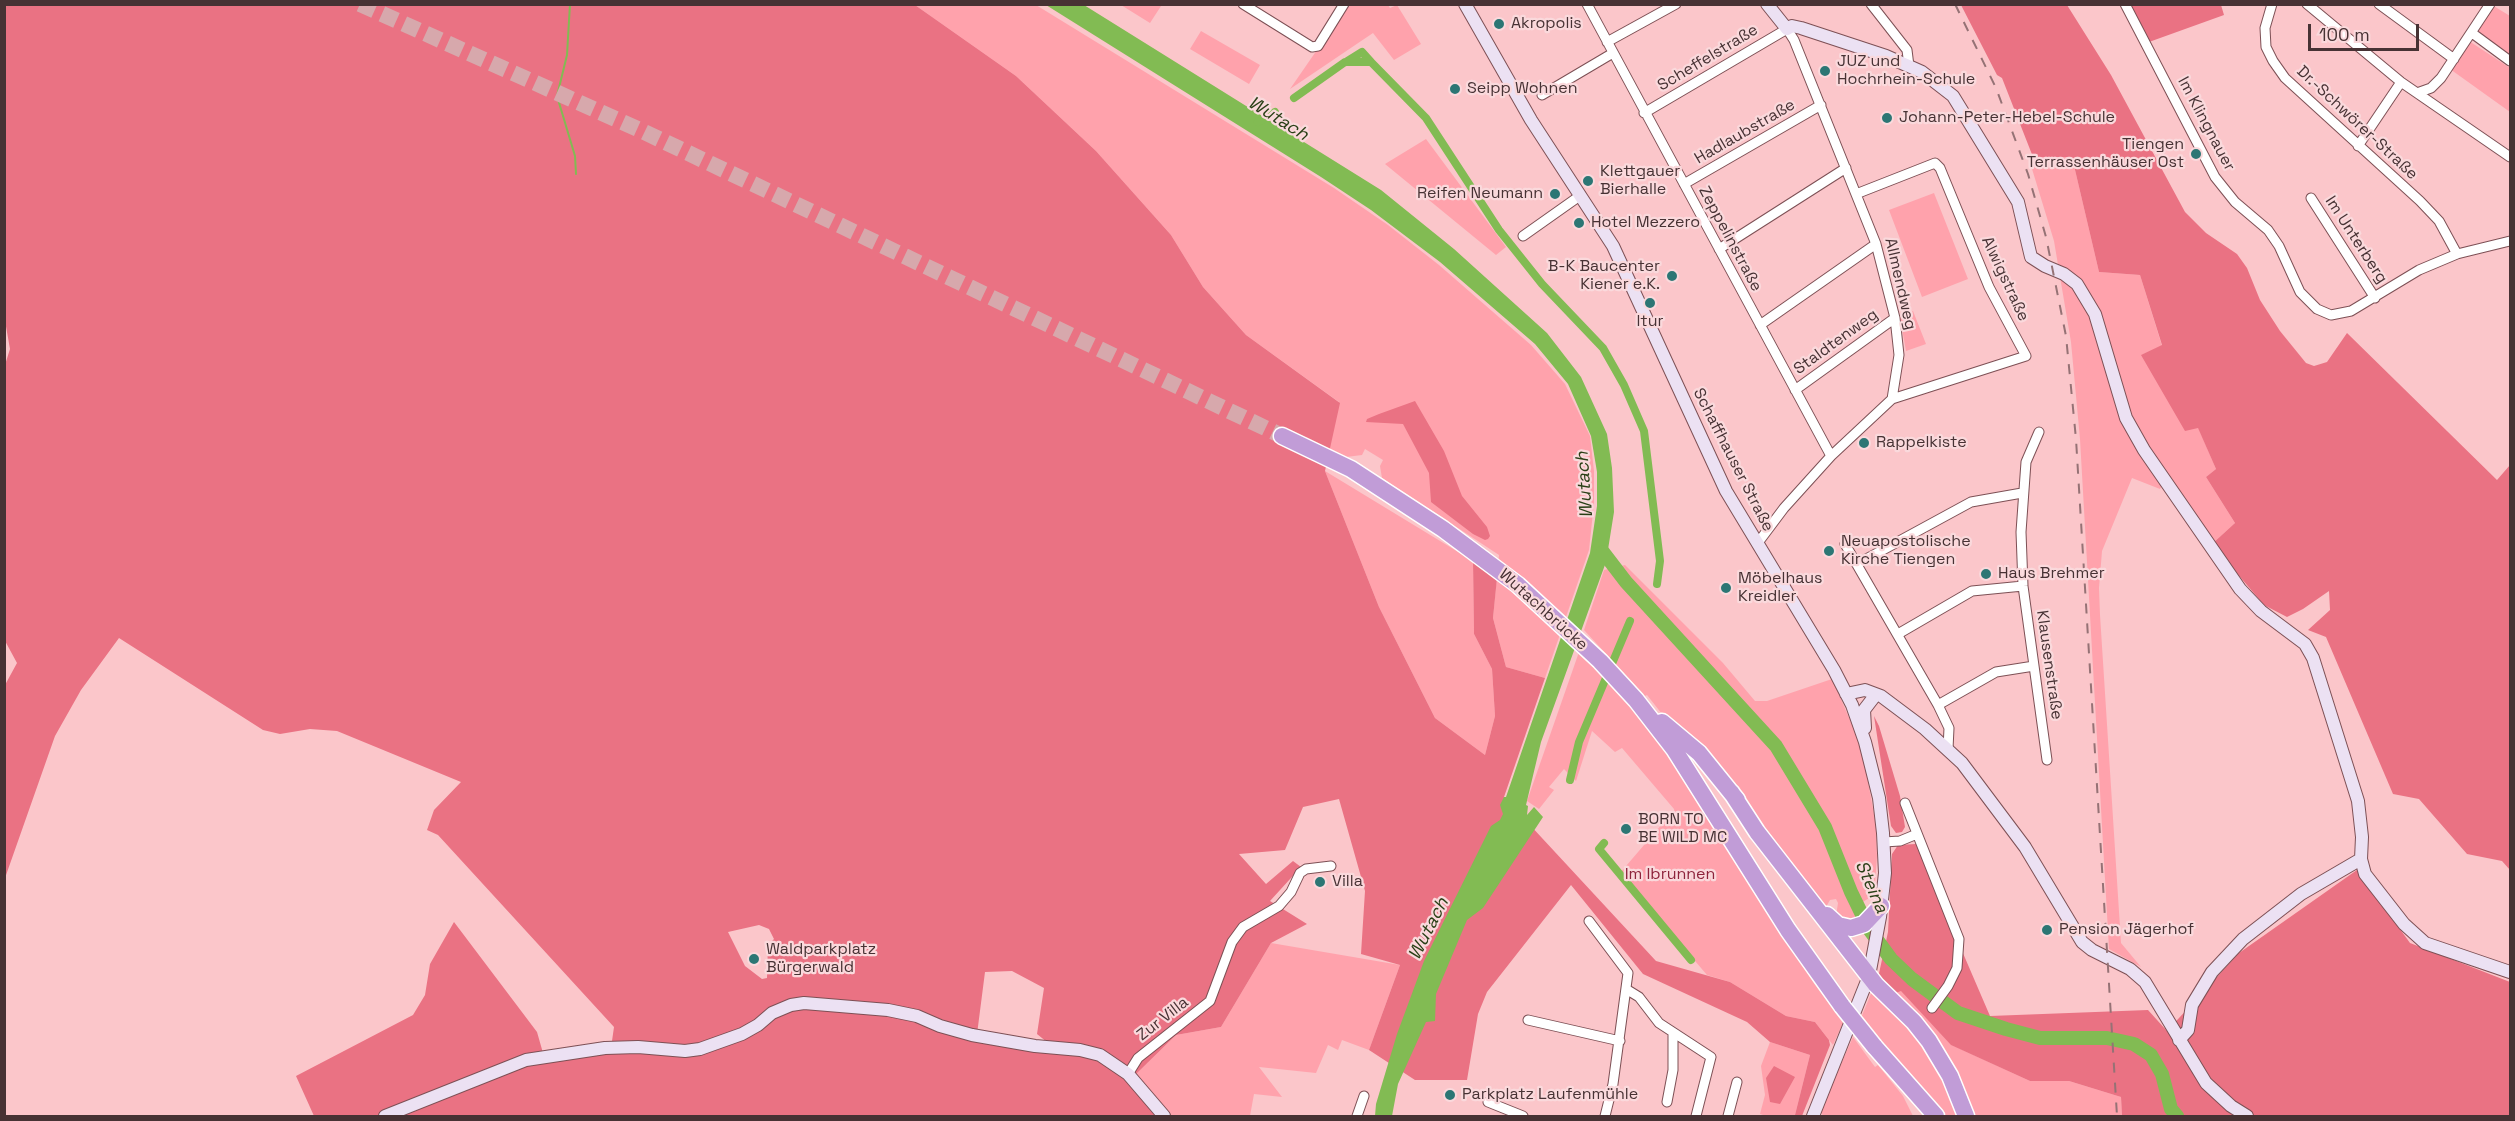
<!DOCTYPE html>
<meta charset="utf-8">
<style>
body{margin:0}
#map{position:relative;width:2515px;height:1121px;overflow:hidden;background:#fbc6ca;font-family:"Space Grotesk",sans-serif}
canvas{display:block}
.frame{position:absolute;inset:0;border:6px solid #473234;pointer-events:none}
.scale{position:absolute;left:2308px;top:24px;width:111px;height:27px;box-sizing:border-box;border:3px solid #473234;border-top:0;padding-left:8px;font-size:18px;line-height:21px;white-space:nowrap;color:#473234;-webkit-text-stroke:4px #fad9dc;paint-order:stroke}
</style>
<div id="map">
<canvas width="2515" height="1121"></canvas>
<div class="frame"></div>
<div class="scale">100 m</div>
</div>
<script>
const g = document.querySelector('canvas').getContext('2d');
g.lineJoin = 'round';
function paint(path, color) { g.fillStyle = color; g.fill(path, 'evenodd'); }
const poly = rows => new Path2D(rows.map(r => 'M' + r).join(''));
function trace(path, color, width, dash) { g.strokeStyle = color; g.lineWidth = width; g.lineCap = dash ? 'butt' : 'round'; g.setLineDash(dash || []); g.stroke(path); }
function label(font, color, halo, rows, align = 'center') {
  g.font = font + ' "Space Grotesk",sans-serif'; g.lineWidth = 4.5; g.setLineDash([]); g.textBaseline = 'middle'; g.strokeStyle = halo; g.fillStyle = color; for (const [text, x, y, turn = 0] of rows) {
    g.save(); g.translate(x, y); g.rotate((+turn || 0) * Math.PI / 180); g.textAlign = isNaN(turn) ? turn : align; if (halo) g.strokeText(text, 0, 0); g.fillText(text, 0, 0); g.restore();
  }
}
paint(poly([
 [1158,4,1161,6,1150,23,1121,5],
 [915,5,1036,5,1334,188,1388,225,1439,265,1531,345,1565,384,1590,436,1594,471,1594,503,1589,550,1545,678,1506,667,1493,618,1499,555,1382,478,1380,466,1383,460,1365,449,1362,455,1346,457,1329,449,1339,402,1246,335,1203,287,1171,235,1096,151,1016,76],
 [1348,5,1388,5,1390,8,1397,5,1421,44,1394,60,1373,33,1290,89],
 [2492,5,2510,16,2510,57,2479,36,2476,30],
 [1201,31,1260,65,1249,84,1190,49],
 [2469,41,2510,68,2510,112,2450,69],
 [1426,139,1506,247,1496,255,1385,164],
 [2033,157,2072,157,2099,272,2140,275,2162,346,2142,355,2198,427,2216,469,2206,477,2235,523,2212,544,2163,484,2160,489,2132,478,2102,551,2099,588,2100,615,2121,943,2141,967,2109,949,2080,439,2071,342,2054,241,2029,159],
 [1934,193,1968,279,1922,297,1889,210],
 [1913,311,1926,344,1906,351,1900,317],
 [1325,471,1473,561,1474,634,1492,669,1495,716,1485,755,1435,718,1379,607],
 [1625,565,1723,663,1755,701,1767,701,1832,679,1854,729,1864,760,1876,825,1877,857,1874,895,1861,903,1867,914,1855,922,1836,916,1838,903,1836,899,1830,900,1826,907,1805,883,1806,881,1718,766,1662,714,1647,695,1645,696,1584,630,1604,570],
 [1579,652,1659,738,1813,982,1843,1023,1833,1045,1815,1022,1786,1016,1730,982,1707,975,1620,873,1669,816,1675,816,1674,809,1622,748,1615,752,1592,731,1576,781,1564,769,1549,787,1554,790,1539,809,1527,801],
 [1271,943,1400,965,1369,1050,1342,1040,1338,1050,1328,1045,1316,1073,1259,1067,1282,1097,1254,1094,1250,1116,1169,1116,1133,1077,1176,1035,1221,1027],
 [1901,990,1952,1045,2030,1081,2069,1081,2121,1097,2122,1116,1971,1116,1890,995],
 [1872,991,1880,996,1923,1044,1940,1071,1959,1116,1946,1116,1916,1085,1861,1018],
 [1853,1037,1875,1067,1878,1065,1903,1096,1913,1116,1823,1116,1821,1112,1828,1093],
 [1770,1042,1810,1055,1795,1115,1797,1116,1766,1116,1760,1114,1765,1095,1761,1066]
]), '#ffa2ac');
paint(poly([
 [5,5,915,5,1016,76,1096,151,1171,235,1203,287,1246,335,1340,403,1325,471,1379,607,1435,718,1485,755,1495,716,1492,669,1474,634,1473,561,1497,578,1493,618,1506,667,1545,678,1504,797,1656,961,1730,982,1786,1016,1815,1022,1829,1040,1830,1045,1802,1116,1795,1115,1810,1055,1770,1042,1747,1022,1643,974,1571,885,1487,992,1478,1014,1467,1080,1415,1080,1369,1050,1400,965,1361,954,1365,891,1339,799,1303,807,1285,850,1239,854,1266,884,1293,861,1301,867,1270,901,1307,924,1271,943,1221,1027,1176,1035,1133,1077,1169,1116,314,1116,296,1076,413,1015,425,995,430,964,454,922,537,1032,543,1053,614,1044,612,1041,614,1027,438,835,427,830,434,810,461,782,337,731,310,729,280,734,263,730,119,638,81,690,55,736,5,878,5,685,17,663,4,639,4,368,10,349,4,315],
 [759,925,769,929,774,939,768,945,767,978,762,979,745,966,728,932],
 [1012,971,1044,988,1037,1034,1063,1055,976,1042,985,972],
 [1961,5,2067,5,2111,75,2185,212,2206,233,2237,254,2247,268,2260,300,2280,331,2306,363,2314,366,2327,362,2347,333,2497,480,2510,465,2510,870,2502,861,2467,854,2419,799,2393,794,2326,637,2308,630,2330,610,2329,591,2303,609,2287,617,2264,605,2212,544,2235,523,2206,477,2216,469,2198,428,2185,431,2141,355,2162,345,2140,275,2099,272,2072,157,2033,157,2002,78,1997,75],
 [2129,5,2221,5,2224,15,2149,42],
 [1415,401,1444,451,1462,496,1487,527,1490,536,1488,539,1485,540,1473,534,1431,502,1429,473,1403,424,1366,422,1367,419,1379,414],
 [1874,716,1879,726,1900,796,1905,827,1902,832,1896,833,1891,826],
 [1916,844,1990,1016,2148,1010,2167,1031,2239,953,2357,870,2410,943,2510,982,2510,1116,2122,1116,2121,1097,2069,1081,2030,1081,1951,1045,1901,991,1890,995,1878,978,1888,932,1892,854,1898,845],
 [1774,1066,1795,1077,1780,1104,1770,1102,1766,1078]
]), '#ea7283');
paint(poly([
 [1046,5,1084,5,1381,190,1454,249,1547,333,1581,377,1607,434,1612,468,1614,512,1606,562,1541,742,1526,805,1528,806,1527,815,1534,807,1543,817,1483,908,1467,920,1436,994,1435,1021,1426,1022,1398,1084,1392,1116,1375,1116,1376,1104,1397,1034,1424,961,1491,826,1500,820,1503,814,1500,805,1504,797,1506,797,1590,553,1597,506,1597,472,1591,436,1568,384,1535,344,1440,262,1371,210,1321,177]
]), '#82bb53');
trace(poly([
 [570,4,567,55,557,96,575,156,576,174]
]), '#82bb53', 2);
trace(poly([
 [1346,62,1362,52,1371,62],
 [1294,98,1345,62,1371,62,1426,118,1499,230,1542,284,1603,348,1624,385,1644,431,1660,561,1657,584],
 [1258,122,1275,112],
 [1570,780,1579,742,1630,621],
 [1604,843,1599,849,1691,960]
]), '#82bb53', 8);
trace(poly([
 [1603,552,1626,582,1776,746,1825,827,1851,892,1869,929,1891,959,1912,979,1958,1013,2006,1029,2040,1038,2107,1038,2134,1044,2151,1055,2162,1074,2171,1109,2177,1116]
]), '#82bb53', 14);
trace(poly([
 [360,4,640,130,1282,436]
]), '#d7a8ac', 16, [16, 8]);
const street = poly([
 [1243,4,1312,47,1318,46,1344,4],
 [1587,4,1831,456],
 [1871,4,1907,50,1909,66],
 [2125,4,2215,177,2235,202,2268,230,2279,246,2300,292,2317,309,2331,315,2351,311,2419,270,2457,254,2510,241],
 [2272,4,2265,28,2266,47,2273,61,2285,78,2420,201,2439,221,2457,254],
 [2307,4,2401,82,2510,157],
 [2379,4,2454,59],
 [2472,33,2510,61],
 [1607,42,1676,4],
 [2417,93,2431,88,2441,78,2490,4],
 [1542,95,1613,53],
 [1644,113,1787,29,1794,40,1876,244,1895,318,1899,355,1892,399,1831,456,1784,508,1757,544],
 [2358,146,2401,82],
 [1684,184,1821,105],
 [1856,194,1935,163,1940,168,1989,287,2026,356,1892,399],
 [2311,198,2375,298],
 [1523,236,1581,195],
 [1719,249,1846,168],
 [1760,325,1876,244],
 [1795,390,1895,318],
 [2039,432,2026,462,2021,532,2023,586,2047,760],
 [1845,544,1938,705,1949,728,1948,749],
 [1857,564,1971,502,2022,493],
 [1898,634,1972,591,2023,586],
 [1938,705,1996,672,2034,666],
 [1905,803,1959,939,1957,968,1948,986,1932,1008],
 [1884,842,1900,841,1917,834],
 [1589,921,1628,973,1613,1084,1605,1116],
 [1626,989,1639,997,1659,1023,1711,1057,1696,1116],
 [1528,1020,1620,1041],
 [1128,1074,1138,1058,1210,1001,1232,942,1243,927,1279,906,1291,892,1300,873,1306,869,1331,866],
 [1488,1102,1523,1116],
 [1667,1102,1673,1070,1673,1034],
 [1357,1116,1364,1096],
 [1728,1116,1737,1082]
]);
const secondary = poly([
 [1465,4,1531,120,1613,246,1726,491,1834,670,1852,705,1865,742,1879,798,1883,833,1885,873,1880,917,1869,976,1813,1116],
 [1767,4,1787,29,1792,26,1801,28,1886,56,1922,72,1953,96,2018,202,2031,257,2045,266,2064,274,2077,284,2095,314,2126,418,2144,450,2240,589,2261,611,2305,644,2313,658,2358,801,2362,837,2361,859,2365,874,2404,924,2425,943,2510,972],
 [1846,694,1865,690,1881,696,1925,729,1962,763,2025,847,2082,942,2092,950,2130,969,2145,982,2206,1083,2231,1106,2247,1116],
 [1865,728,1864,710,1874,697],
 [2179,1040,2188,1030,2192,1005,2212,972,2243,939,2301,894,2361,859],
 [385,1116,526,1060,605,1048,638,1047,685,1051,700,1049,742,1034,758,1025,772,1013,791,1005,804,1003,888,1010,917,1016,940,1026,972,1035,1035,1046,1080,1050,1100,1055,1128,1074,1164,1116]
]);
const highway = poly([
 [1282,436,1351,469,1443,529,1518,585,1600,661,1636,700,1674,749,1788,930,1842,1006],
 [1662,722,1699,753,1737,800],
 [1731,792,1757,832,1876,985,1914,1022,1929,1041,1950,1076,1966,1116],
 [1827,915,1838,925,1851,928,1864,924,1881,906],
 [1874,1046,1936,1116]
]);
trace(street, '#7d5055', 11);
trace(secondary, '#7d5055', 14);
trace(highway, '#fff', 19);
trace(street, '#fff', 9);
trace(secondary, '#ece1f3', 12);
trace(highway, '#c19cd7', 16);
trace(poly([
 [1955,4,1996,88,2028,174,2046,237,2066,336,2076,439,2117,1116]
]), '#957275', 2, [10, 10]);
const highwayBridge = poly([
 [1842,1006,1874,1046]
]);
trace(highwayBridge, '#fff', 19, []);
trace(highwayBridge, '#c19cd7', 16);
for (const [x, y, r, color] of [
 [1499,24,6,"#2c7674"],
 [1825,71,6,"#2c7674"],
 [1455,89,6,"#2c7674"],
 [1887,118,6,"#2c7674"],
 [2196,154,6,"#2c7674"],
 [1588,181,6,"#2c7674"],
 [1555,194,6,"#2c7674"],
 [1579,223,6,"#2c7674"],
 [1672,276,6,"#2c7674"],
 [1650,303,6,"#2c7674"],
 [1864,443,6,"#2c7674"],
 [1829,551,6,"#2c7674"],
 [1986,574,6,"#2c7674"],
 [1726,588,6,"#2c7674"],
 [1626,829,6,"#2c7674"],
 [1320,882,6,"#2c7674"],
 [2047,930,6,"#2c7674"],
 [754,959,6,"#2c7674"],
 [1450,1095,6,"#2c7674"]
]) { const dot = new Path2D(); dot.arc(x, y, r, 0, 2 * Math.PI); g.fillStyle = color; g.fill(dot); trace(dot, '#fad9dc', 2); }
label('16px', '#473234', '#fad9dc', [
 ["Akropolis",1511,24],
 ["JUZ und",1837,62],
 ["Hochrhein-Schule",1837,80],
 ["Seipp Wohnen",1467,89],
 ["Johann-Peter-Hebel-Schule",1899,118],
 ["Tiengen",2184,145,"right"],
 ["Terrassenhäuser Ost",2184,163,"right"],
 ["Klettgauer",1600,172],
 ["Bierhalle",1600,190],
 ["Reifen Neumann",1543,194,"right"],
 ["Hotel Mezzero",1591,223],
 ["B-K Baucenter",1660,267,"right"],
 ["Kiener e.K.",1660,285,"right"],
 ["ltur",1650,322,"center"],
 ["Rappelkiste",1876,443],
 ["Neuapostolische",1841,542],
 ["Kirche Tiengen",1841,560],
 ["Haus Brehmer",1998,574],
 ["Möbelhaus",1738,579],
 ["Kreidler",1738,597],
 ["BORN TO",1638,820],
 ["BE WILD MC",1638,838],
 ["Villa",1332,882],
 ["Pension Jägerhof",2059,930],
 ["Waldparkplatz",766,950],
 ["Bürgerwald",766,968],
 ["Parkplatz Laufenmühle",1462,1095]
], 'left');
label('16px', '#473234', '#fad9dc', [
 ["Scheffelstraße",1708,58,-31],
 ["Dr.-Schwörer-Straße",2357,123,43],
 ["Im Klingnauer",2206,124,62],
 ["Hadlaubstraße",1745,132,-30],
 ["Zeppelinstraße",1730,239,62],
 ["Im Unterberg",2356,240,57],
 ["Alwigstraße",2005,279,65],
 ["Allmendweg",1900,284,77],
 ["Staldtenweg",1836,342,-36],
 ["Schaffhauser Straße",1733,460,63],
 ["Wutachbrücke",1543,610,42],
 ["Klausenstraße",2049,665,82],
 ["Zur Villa",1163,1019,-38]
]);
label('16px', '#8e233b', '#fad9dc', [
 ["Im Ibrunnen",1670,875]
]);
label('italic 18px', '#2a4017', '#fad9dc', [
 ["Wutach",1278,119,32],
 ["Wutach",1585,485,-94],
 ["Steina",1871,887,66],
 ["Wutach",1429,929,-63]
]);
</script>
